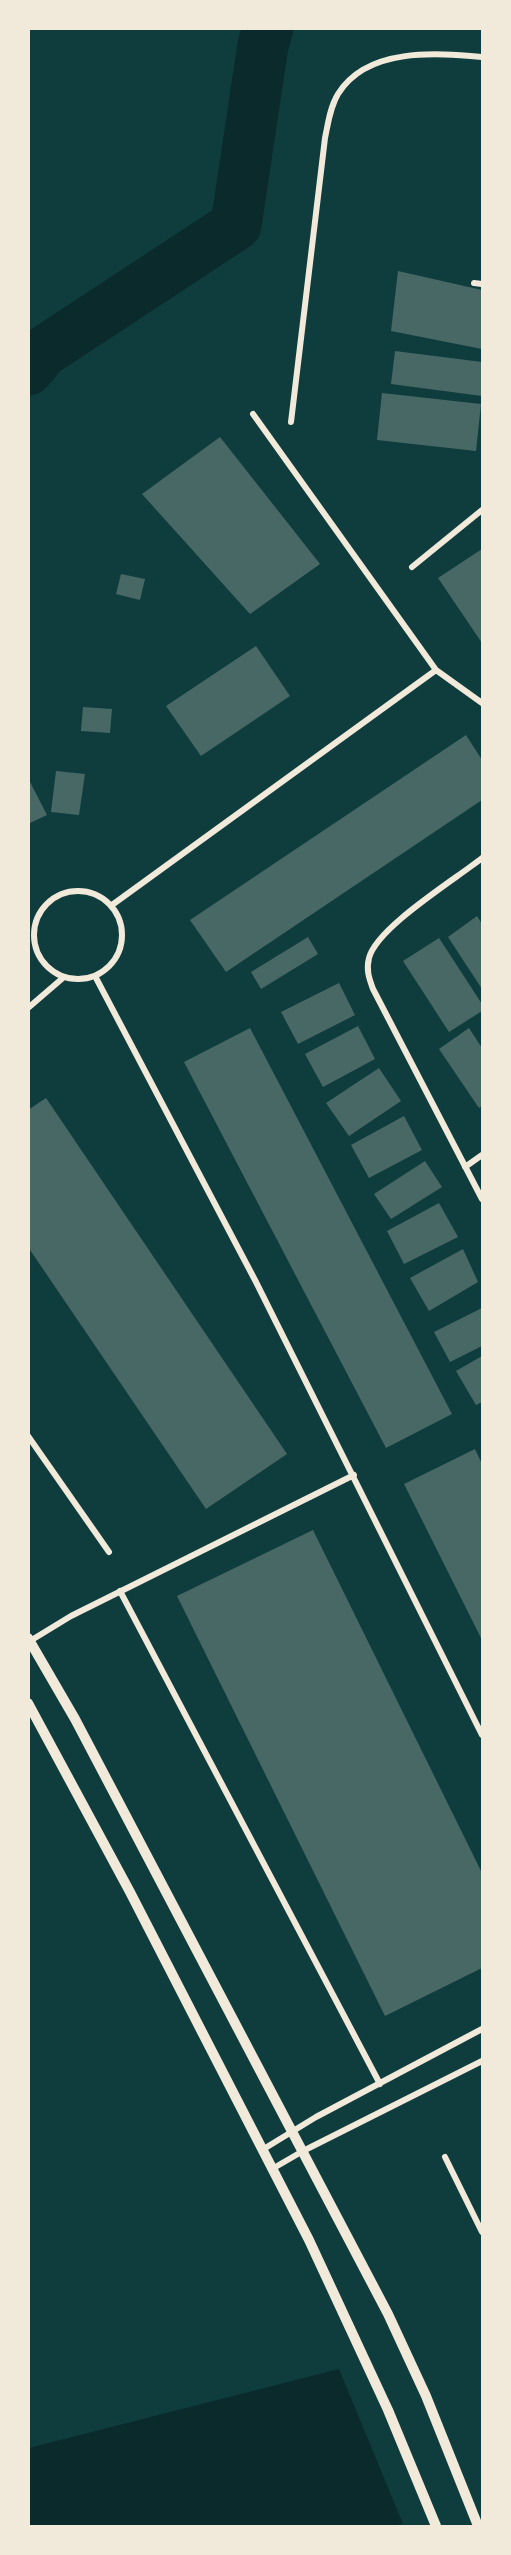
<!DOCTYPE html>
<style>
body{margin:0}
#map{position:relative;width:511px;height:2555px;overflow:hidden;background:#0f3d3e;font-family:Quicksand,sans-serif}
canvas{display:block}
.frame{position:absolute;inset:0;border:30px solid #f1e9da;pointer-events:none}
</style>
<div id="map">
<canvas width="511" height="2555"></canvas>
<div class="frame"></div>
</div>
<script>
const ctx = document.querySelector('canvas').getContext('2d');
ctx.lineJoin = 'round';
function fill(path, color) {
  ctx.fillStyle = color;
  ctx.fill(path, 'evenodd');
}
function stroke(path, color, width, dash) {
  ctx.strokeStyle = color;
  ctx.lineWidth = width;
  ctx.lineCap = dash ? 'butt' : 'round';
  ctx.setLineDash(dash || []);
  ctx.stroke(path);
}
const water = new Path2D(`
 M 339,2369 L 403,2524 L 391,2526 L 29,2526 L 29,2448 Z`);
const river = new Path2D(`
 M 28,370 L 43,352 L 236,225 L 263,45 L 268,28`);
const building = new Path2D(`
 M 398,271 L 482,290 L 482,349 L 391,331 Z
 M 395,351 L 482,362 L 482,396 L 391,384 Z
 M 382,393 L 481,404 L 476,451 L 377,440 Z
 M 220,437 L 320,564 L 250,614 L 142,494 Z
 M 482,549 L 482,643 L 438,578 Z
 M 121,574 L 145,579 L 140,600 L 116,594 Z
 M 256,646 L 290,696 L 201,756 L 166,706 Z
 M 83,707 L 112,709 L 110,733 L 81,731 Z
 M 466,735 L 482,760 L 482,800 L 226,972 L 190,920 Z
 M 56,771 L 85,774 L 79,815 L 51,812 Z
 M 28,778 L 47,815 L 28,824 Z
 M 477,916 L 482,924 L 482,989 L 448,937 Z
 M 308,937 L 318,954 L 261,989 L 251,972 Z
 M 439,938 L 482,1004 L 482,1011 L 449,1032 L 403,961 Z
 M 339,983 L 355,1015 L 298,1044 L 281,1012 Z
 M 358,1026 L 375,1059 L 323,1087 L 305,1054 Z
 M 250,1028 L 452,1414 L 386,1448 L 184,1062 Z
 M 469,1028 L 482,1048 L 482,1106 L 479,1108 L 439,1049 Z
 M 379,1068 L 401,1101 L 349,1136 L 326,1103 Z
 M 46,1098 L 287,1454 L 206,1509 L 28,1247 L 28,1110 Z
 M 404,1116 L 422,1150 L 369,1178 L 351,1145 Z
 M 425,1161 L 442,1187 L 391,1219 L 374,1194 Z
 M 439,1203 L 458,1237 L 404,1264 L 387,1231 Z
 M 463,1249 L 478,1282 L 429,1311 L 410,1278 Z
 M 482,1308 L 482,1346 L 450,1362 L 434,1332 Z
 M 482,1356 L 482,1402 L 476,1405 L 456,1371 Z
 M 475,1449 L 482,1464 L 482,1640 L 404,1484 Z
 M 313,1530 L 482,1873 L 482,1968 L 385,2016 L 177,1596 Z`);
const minor = new Path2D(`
 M 474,283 L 482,284
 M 253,414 L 436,670
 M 291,422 L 325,138 C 328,124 330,107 338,94 C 367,47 436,53 482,57
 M 412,567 L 482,510
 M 482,858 C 456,879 377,927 369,958 C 366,970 369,978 373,989 L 482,1199
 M34 935a44 44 0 1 1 88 0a44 44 0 1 1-88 0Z
 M 112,905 L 436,670 L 482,703
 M 95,976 L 256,1282 L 482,1735
 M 28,1008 L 64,977
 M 465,1167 L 482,1155
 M 28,1436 L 109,1552
 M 120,1591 L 380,2084
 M 30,1641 L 71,1616 L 354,1475
 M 262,2150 L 316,2117 L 482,2029
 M 445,2157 L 482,2232
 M 272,2169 L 303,2151 L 482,2061`);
const tertiary = new Path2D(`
 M 28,1638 L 75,1719 L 388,2314 L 426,2396 L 478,2526
 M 28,1703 L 130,1892 L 309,2240 L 388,2410 L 436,2526`);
fill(water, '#0a2a2b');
stroke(river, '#0a2a2b', 51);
fill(building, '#486865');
stroke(minor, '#f1e9da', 6);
stroke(tertiary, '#f1e9da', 10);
</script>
